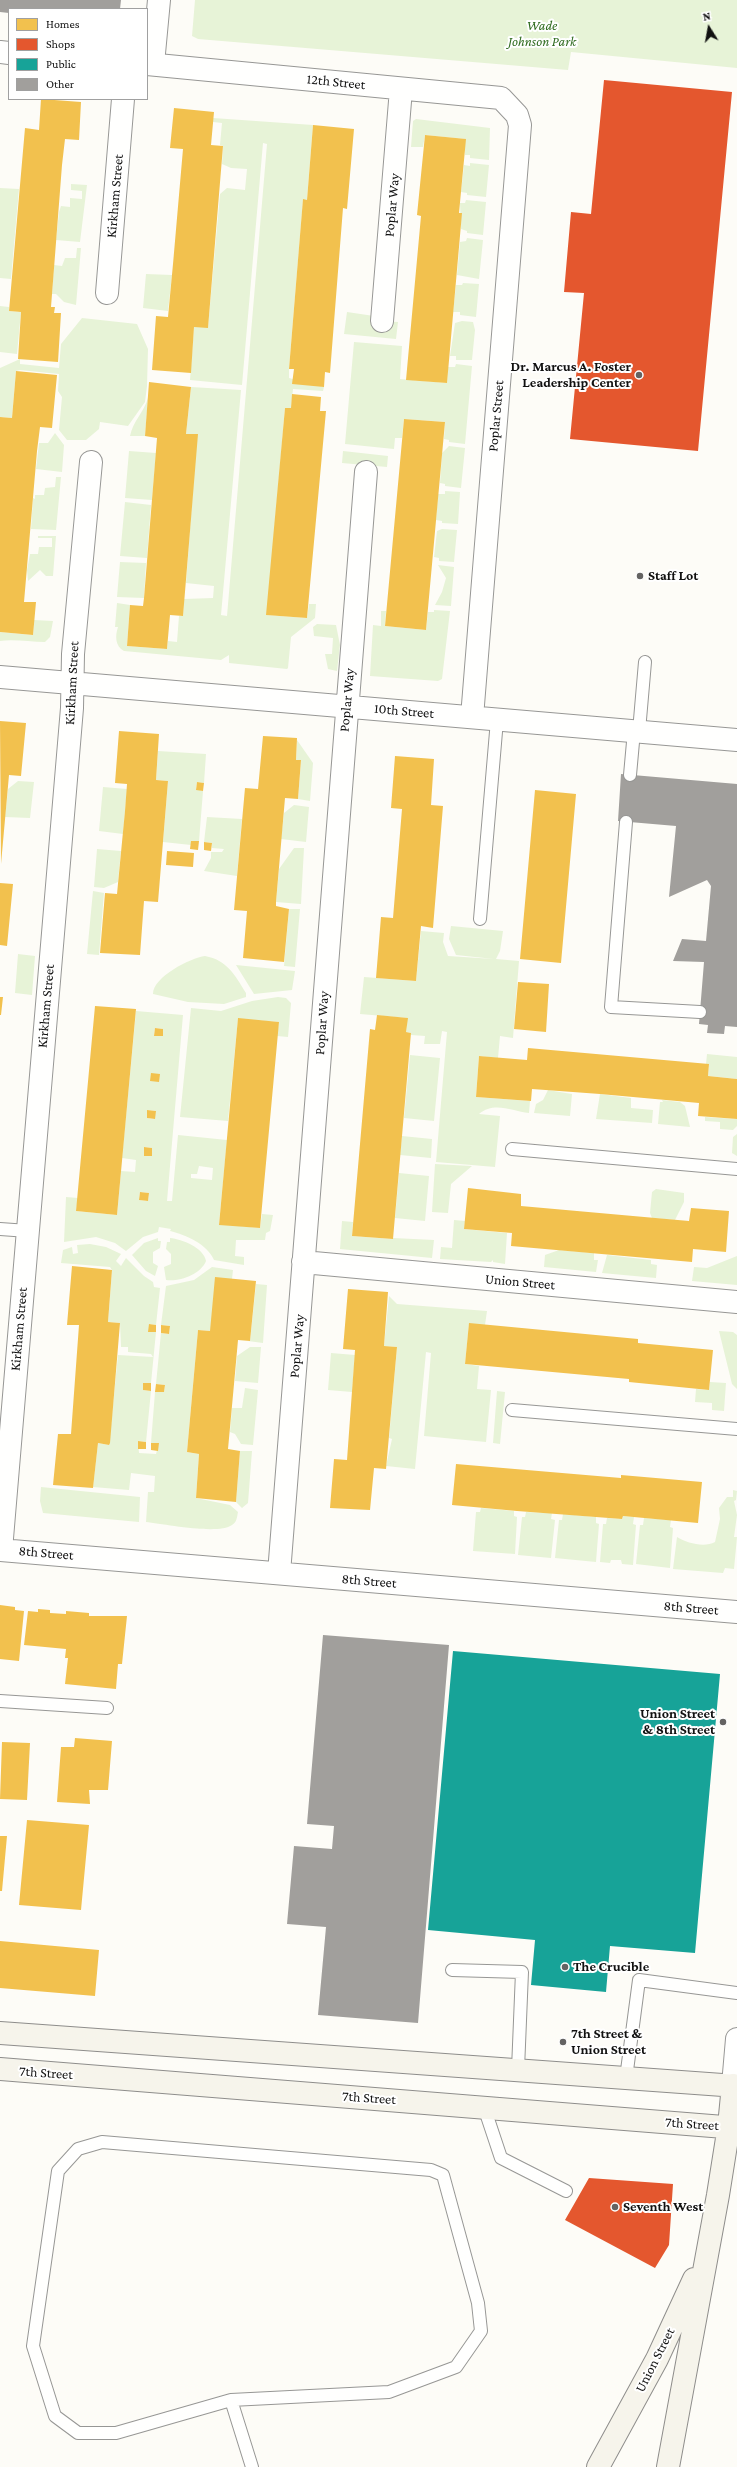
<!DOCTYPE html>
<style>
body{margin:0}
#map{position:relative;width:737px;height:2467px;overflow:hidden;background:#fdfcf7;font-family:"Crimson Pro",serif}
canvas{display:block}
.legend{position:absolute;left:8px;top:8px;width:140px;height:92px;box-sizing:border-box;background:#fff;border:1px solid #a0a0a0;margin:0;padding:5px 7px;list-style:none;font-size:12px;color:#111}
.legend li{display:flex;align-items:center;gap:8px;height:20px}
.legend b{width:20px;border:1px solid #a0a0a0}
.north{position:absolute;left:689px;top:8px;width:40px;height:40px;-webkit-text-stroke:3px #fff;paint-order:stroke;rotate:349deg;font-size:11px;font-weight:700;line-height:16px;text-align:center;color:#111}
.north::after{content:'';display:block;margin:auto;width:14px;height:18px;background:#111;clip-path:polygon(50% 0,100% 100%,50% 72%,0 100%)}
</style>
<div id="map">
<canvas width="737" height="2467"></canvas>
<ul class="legend">
<li><b style="height:11px;background:#f2c14e"></b>Homes</li>
<li><b style="height:11px;background:#e4572e"></b>Shops</li>
<li><b style="height:11px;background:#17a398"></b>Public</li>
<li><b style="height:11px;background:#a19f9c"></b>Other</li>
</ul>
<div class="north">N</div>
</div>
<script>
const ctx = document.querySelector('canvas').getContext('2d');
ctx.lineJoin = 'round';
function fill(path, color) {
  ctx.fillStyle = color;
  ctx.fill(path, 'evenodd');
}
function stroke(path, color, width, dash) {
  ctx.strokeStyle = color;
  ctx.lineWidth = width;
  ctx.lineCap = dash ? 'butt' : 'round';
  ctx.setLineDash(dash || []);
  ctx.stroke(path);
}
function write(font, color, halo, rows, align = 'center') {
  ctx.font = font + ' "Crimson Pro",serif';
  ctx.lineWidth = 4;
  ctx.setLineDash([]);
  ctx.textBaseline = 'middle';
  ctx.strokeStyle = halo;
  ctx.fillStyle = color;
  for (const [text, x, y, turn = 0] of rows) {
    ctx.save();
    ctx.translate(x, y);
    ctx.rotate((+turn || 0) * Math.PI / 180);
    ctx.textAlign = isNaN(turn) ? turn : align;
    if (halo) ctx.strokeText(text, 0, 0);
    ctx.fillText(text, 0, 0);
    ctx.restore();
  }
}
const green = new Path2D(`
 M 195,0 L 737,0 L 737,68 L 571,52 L 568,70 L 198,39 L 192,36 Z
 M 213,118 L 313,125 L 307,200 L 303,200 L 289,369 L 289,378 L 324,387 L 323,391 L 293,389 L 291,408 L 285,408 L 267,615 L 307,618 L 309,604 L 316,604 L 315,618 L 291,637 L 288,668 L 287,669 L 229,663 L 229,655 L 221,660 L 124,651 C 115,646 115,636 118,627 L 115,627 L 117,603 L 130,605 L 127,646 L 167,649 L 168,641 L 177,642 L 179,616 L 183,616 L 184,599 L 213,598 L 214,586 L 186,583 L 197,434 L 186,434 L 191,387 L 241,390 L 221,615 L 227,616 L 267,144 L 263,143 L 242,385 L 190,380 L 194,327 L 208,327 L 220,194 L 227,188 L 245,190 L 247,169 L 231,168 L 222,164 L 223,146 L 220,145 L 222,123 L 213,122 Z
 M 416,119 L 490,128 L 489,160 L 470,158 L 470,155 L 465,155 L 465,139 L 425,135 L 423,147 L 411,147 L 413,121 Z
 M 470,163 L 489,165 L 486,197 L 467,195 L 467,193 L 461,192 L 464,165 L 470,166 Z
 M 71,184 L 87,185 L 80,242 L 56,240 L 59,212 L 61,206 L 70,207 L 70,198 L 82,199 L 82,191 L 71,190 Z
 M 0,188 L 19,189 L 11,279 L 0,278 Z
 M 466,200 L 486,202 L 483,235 L 467,233 L 467,231 L 461,229 L 460,203 L 465,203 Z
 M 467,238 L 483,240 L 479,279 L 457,275 L 460,242 L 466,241 Z
 M 77,248 L 81,248 L 76,305 L 64,302 L 56,294 L 52,294 L 54,265 L 62,266 L 65,258 L 76,258 Z
 M 146,274 L 172,275 L 168,311 L 143,308 Z
 M 463,283 L 479,284 L 476,317 L 460,315 L 460,312 L 453,312 L 456,285 L 462,285 Z
 M 0,306 L 9,307 L 9,311 L 21,312 L 17,354 L 0,352 Z
 M 347,312 L 374,316 L 382,321 L 398,322 L 396,339 L 344,334 Z
 M 82,318 L 137,324 L 148,349 L 147,386 L 145,402 L 128,426 L 100,422 L 99,429 L 86,440 L 67,440 L 59,430 L 62,397 L 58,391 L 59,374 L 20,370 L 16,371 L 12,418 L 0,417 L 0,368 L 20,359 L 20,364 L 59,368 L 61,344 Z
 M 462,321 L 473,322 L 475,330 L 472,360 L 456,360 L 456,356 L 450,356 L 455,323 Z
 M 354,342 L 402,346 L 400,379 L 447,383 L 448,367 L 455,367 L 456,364 L 472,366 L 465,444 L 449,442 L 449,440 L 444,439 L 445,422 L 404,419 L 402,438 L 395,438 L 394,449 L 345,444 Z
 M 148,398 L 145,436 L 130,436 C 133,421 144,412 148,398 Z
 M 55,433 L 64,445 L 62,472 L 36,469 L 39,443 L 48,443 Z
 M 449,446 L 465,448 L 461,488 L 445,486 L 445,484 L 440,483 L 442,453 Z
 M 129,451 L 156,453 L 152,500 L 125,498 Z
 M 343,451 L 388,456 L 387,467 L 342,463 Z
 M 56,477 L 61,477 L 56,530 L 31,529 L 33,498 L 35,499 L 35,495 L 44,495 L 45,488 L 55,487 Z
 M 445,491 L 460,492 L 458,524 L 442,523 L 442,521 L 436,520 L 438,494 L 445,494 Z
 M 125,502 L 151,505 L 147,558 L 120,556 Z
 M 442,529 L 457,530 L 454,562 L 439,561 L 439,558 L 434,557 L 437,531 Z
 M 38,536 L 56,536 L 53,576 L 46,576 L 40,570 L 28,581 L 27,570 L 30,554 L 38,554 L 39,547 L 52,547 L 52,538 L 38,538 Z
 M 120,562 L 146,563 L 144,598 L 117,597 Z
 M 438,565 L 454,567 L 451,606 L 435,605 L 442,592 L 446,578 Z
 M 434,610 L 450,611 L 442,679 L 438,681 L 370,676 L 373,625 L 381,626 L 381,611 L 386,611 L 385,626 L 426,630 L 428,612 L 434,612 Z
 M 34,620 L 53,621 L 50,637 L 45,642 C 30,642 14,639 0,641 L 0,632 L 33,635 Z
 M 317,624 L 336,625 L 340,645 L 337,671 L 328,669 L 325,654 L 332,654 L 333,638 L 314,636 L 313,627 Z
 M 297,740 L 313,763 L 310,801 L 298,799 L 301,760 L 296,760 Z
 M 158,751 L 206,754 L 204,783 L 197,782 L 196,789 L 203,791 L 199,841 L 191,841 L 191,845 L 163,842 L 168,781 L 156,780 Z
 M 18,781 L 34,782 L 30,818 L 5,817 L 8,789 Z
 M 103,787 L 127,789 L 123,834 L 99,831 Z
 M 294,805 L 309,807 L 306,842 L 281,839 L 284,813 Z
 M 207,817 L 242,819 L 237,876 L 204,871 L 211,858 L 211,852 L 222,852 L 224,849 L 212,848 L 212,843 L 204,842 Z
 M 294,848 L 304,848 L 301,904 L 276,902 L 279,869 Z
 M 97,849 L 121,851 L 118,882 L 104,888 L 94,887 Z
 M 93,891 L 104,893 L 99,955 L 87,954 Z
 M 289,909 L 300,909 L 295,967 L 284,966 Z
 M 451,926 L 503,931 L 500,951 L 496,959 L 519,961 L 513,1038 L 500,1036 L 498,1058 L 479,1056 L 476,1097 L 530,1101 L 529,1113 C 512,1111 494,1101 479,1114 L 500,1116 L 495,1167 L 436,1162 L 447,1032 L 442,1031 L 440,1044 L 424,1044 L 425,1036 L 411,1035 L 411,1033 L 406,1032 L 407,1018 L 360,1014 L 364,977 L 416,981 L 421,931 L 444,933 L 443,942 L 448,956 L 494,959 L 456,955 L 449,939 Z
 M 18,954 L 35,956 L 32,995 L 15,993 Z
 M 205,956 C 227,960 235,975 246,993 L 246,997 L 224,1004 L 188,1002 L 153,994 C 153,977 190,958 205,956 Z
 M 236,965 L 295,971 L 292,990 L 254,994 Z
 M 278,997 L 286,998 L 291,1003 L 288,1037 L 277,1036 L 279,1022 L 238,1019 L 228,1121 L 180,1117 L 191,1008 L 221,1011 L 252,1001 Z
 M 136,1011 L 183,1015 L 167,1201 L 172,1201 L 178,1135 L 227,1140 L 219,1224 L 260,1228 L 262,1214 L 273,1215 L 270,1231 L 266,1233 L 265,1240 L 236,1240 L 235,1256 L 244,1257 L 244,1265 L 214,1260 C 207,1244 186,1235 170,1231 L 171,1229 L 159,1227 L 158,1232 L 143,1237 L 126,1251 L 115,1243 L 96,1237 L 64,1242 L 66,1197 L 78,1198 L 76,1211 L 117,1215 L 121,1171 L 135,1172 L 136,1160 L 122,1158 ZM 155,1028 L 163,1029 L 163,1036 L 154,1036 ZM 147,1110 L 156,1111 L 154,1119 L 147,1118 ZM 144,1147 L 152,1148 L 152,1156 L 144,1156 ZM 199,1166 L 213,1168 L 212,1180 L 191,1178 L 191,1174 L 197,1174 ZM 140,1192 L 149,1193 L 148,1201 L 139,1200 Z
 M 707,1054 L 737,1057 L 737,1079 L 708,1076 L 709,1064 L 706,1064 Z
 M 410,1055 L 440,1058 L 434,1121 L 404,1118 Z
 M 548,1090 L 572,1094 L 570,1116 L 534,1113 L 536,1104 L 543,1100 Z
 M 600,1094 L 631,1098 L 631,1108 L 653,1110 L 652,1123 L 596,1119 Z
 M 662,1100 L 680,1102 L 685,1106 L 690,1127 L 658,1124 L 660,1102 L 663,1102 Z
 M 705,1117 L 737,1119 L 737,1126 L 733,1130 L 720,1129 L 720,1122 L 705,1121 Z
 M 737,1134 L 737,1156 L 732,1153 L 733,1137 Z
 M 402,1136 L 432,1139 L 431,1158 L 400,1155 Z
 M 435,1164 L 472,1166 L 451,1184 L 448,1213 L 432,1212 Z
 M 399,1173 L 429,1176 L 425,1221 L 395,1218 Z
 M 656,1189 L 684,1193 L 684,1202 L 675,1220 L 652,1218 L 650,1213 L 652,1192 Z
 M 454,1220 L 465,1221 L 464,1229 L 507,1233 L 505,1264 L 493,1262 L 493,1260 L 491,1262 L 440,1259 L 441,1247 L 452,1248 Z
 M 342,1221 L 353,1222 L 352,1236 L 393,1239 L 393,1238 L 434,1240 L 432,1258 L 340,1249 Z
 M 158,1238 L 158,1241 L 161,1241 L 160,1248 L 153,1252 L 153,1263 L 158,1266 L 155,1276 L 146,1271 L 132,1255 L 144,1243 Z
 M 170,1238 C 182,1239 204,1248 206,1261 C 201,1274 180,1282 166,1280 L 164,1267 L 171,1264 L 171,1254 L 166,1249 L 167,1242 L 170,1242 Z
 M 90,1244 L 106,1247 L 121,1254 L 116,1261 L 121,1266 L 126,1258 L 144,1276 L 153,1282 L 154,1287 L 160,1288 L 156,1325 L 149,1324 L 149,1332 L 156,1332 L 151,1383 L 143,1383 L 143,1390 L 151,1391 L 146,1442 L 138,1441 L 139,1453 L 156,1454 L 159,1443 L 151,1443 L 155,1392 L 164,1392 L 165,1385 L 156,1384 L 161,1333 L 169,1334 L 170,1326 L 161,1325 L 166,1286 L 194,1280 L 212,1267 L 233,1270 L 232,1279 L 210,1331 L 198,1330 L 187,1452 L 199,1454 L 196,1498 L 230,1505 L 238,1512 C 237,1517 237,1522 232,1525 C 218,1535 164,1524 146,1522 L 148,1492 L 154,1492 L 155,1476 L 131,1473 L 129,1490 L 93,1487 L 98,1443 L 109,1445 L 118,1355 L 153,1357 L 151,1354 L 128,1352 L 128,1347 L 121,1347 L 120,1323 L 108,1322 L 112,1270 L 110,1267 L 61,1263 L 63,1250 L 72,1247 L 73,1254 L 78,1253 L 77,1245 Z
 M 559,1250 L 594,1253 L 594,1260 L 598,1260 L 596,1272 L 544,1267 L 545,1255 Z
 M 607,1255 L 651,1260 L 651,1264 L 657,1265 L 656,1278 L 602,1273 Z
 M 737,1256 L 737,1285 L 692,1281 L 694,1267 L 707,1268 Z
 M 256,1284 L 267,1285 L 263,1343 L 248,1341 L 250,1341 Z
 M 389,1296 L 397,1304 L 487,1311 L 485,1325 L 469,1324 L 465,1364 L 479,1366 L 477,1389 L 491,1390 L 486,1442 L 424,1436 L 431,1353 L 426,1352 L 415,1469 L 386,1466 L 392,1439 L 389,1438 L 397,1347 L 384,1346 Z
 M 719,1331 L 733,1332 L 737,1335 L 737,1389 L 732,1384 Z
 M 250,1347 L 261,1347 L 258,1383 L 235,1381 L 237,1356 Z
 M 331,1353 L 355,1355 L 352,1392 L 328,1390 Z
 M 710,1382 L 726,1383 L 724,1411 L 712,1410 L 712,1403 L 695,1402 L 696,1389 L 709,1390 Z
 M 245,1388 L 258,1390 L 253,1445 L 241,1444 L 235,1434 L 230,1432 L 232,1408 L 242,1408 Z
 M 497,1391 L 505,1392 L 500,1444 L 493,1443 Z
 M 240,1451 L 252,1451 L 248,1503 L 242,1508 L 236,1502 Z
 M 41,1487 L 140,1497 L 139,1522 L 43,1513 L 40,1501 Z
 M 733,1490 L 737,1491 L 736,1500 L 734,1501 L 737,1515 L 734,1537 L 737,1537 L 734,1569 L 725,1568 L 723,1573 L 673,1569 L 677,1537 C 687,1543 704,1548 715,1542 L 720,1519 L 719,1508 L 727,1497 L 733,1497 Z
 M 481,1508 L 514,1511 L 514,1516 L 517,1517 L 515,1554 L 473,1551 L 476,1512 L 480,1512 Z
 M 526,1512 L 552,1513 L 551,1519 L 555,1520 L 551,1558 L 518,1555 L 522,1517 L 525,1517 Z
 M 563,1514 L 596,1517 L 596,1523 L 599,1524 L 596,1562 L 555,1558 L 559,1520 L 562,1520 Z
 M 623,1516 L 634,1517 L 633,1524 L 636,1525 L 633,1565 L 622,1564 L 621,1560 L 611,1560 L 610,1563 L 600,1562 L 603,1524 L 606,1524 L 607,1518 L 622,1519 Z
 M 644,1518 L 671,1520 L 670,1527 L 673,1528 L 670,1568 L 636,1564 L 640,1525 L 643,1525 Z`);
const homes = new Path2D(`
 M 41,99 L 81,102 L 79,140 L 65,139 L 62,165 L 51,307 L 55,307 L 54,313 L 61,313 L 58,362 L 18,359 L 21,312 L 9,311 L 25,128 L 39,130 Z
 M 174,108 L 214,112 L 211,145 L 223,146 L 208,328 L 194,327 L 191,373 L 152,370 L 156,316 L 168,317 L 173,264 L 183,149 L 170,148 Z
 M 313,125 L 354,129 L 347,209 L 343,208 L 330,373 L 325,372 L 324,387 L 292,384 L 294,369 L 289,369 L 303,199 L 307,200 Z
 M 425,135 L 466,139 L 459,213 L 462,213 L 447,383 L 406,380 L 421,216 L 417,215 Z
 M 16,371 L 57,375 L 52,428 L 40,427 L 37,451 L 24,602 L 36,602 L 33,635 L 0,632 L 0,417 L 12,418 Z
 M 149,382 L 191,387 L 186,434 L 198,434 L 183,616 L 170,615 L 167,649 L 127,646 L 130,605 L 143,606 L 144,598 L 157,438 L 145,436 Z
 M 292,394 L 321,397 L 320,411 L 326,411 L 307,618 L 266,615 L 285,408 L 291,408 Z
 M 404,419 L 445,422 L 426,630 L 385,626 Z
 M 0,721 L 26,723 L 21,776 L 9,775 L 1,864 Z
 M 119,731 L 159,734 L 156,780 L 168,781 L 158,902 L 144,901 L 140,955 L 100,953 L 105,893 L 117,894 L 125,811 L 127,784 L 115,783 Z
 M 263,736 L 297,738 L 296,760 L 301,760 L 298,799 L 285,798 L 276,902 L 276,906 L 289,909 L 284,962 L 243,958 L 247,911 L 234,910 L 245,788 L 258,789 Z
 M 395,756 L 434,759 L 431,805 L 443,806 L 433,928 L 421,926 L 416,981 L 376,978 L 381,917 L 393,918 L 402,809 L 391,808 Z
 M 197,782 L 204,783 L 203,791 L 196,790 Z
 M 535,790 L 576,794 L 561,963 L 520,959 Z
 M 191,841 L 199,841 L 198,850 L 190,849 Z
 M 204,842 L 212,843 L 211,851 L 204,850 Z
 M 167,851 L 194,853 L 193,867 L 166,865 Z
 M 0,883 L 13,884 L 7,946 L 0,945 Z
 M 518,982 L 549,984 L 546,1032 L 514,1029 Z
 M 0,997 L 3,997 L 1,1015 L 0,1015 Z
 M 95,1006 L 136,1009 L 117,1215 L 76,1211 Z
 M 377,1015 L 408,1018 L 406,1032 L 411,1033 L 393,1239 L 352,1236 L 370,1029 L 375,1030 Z
 M 238,1018 L 279,1022 L 260,1228 L 219,1225 Z
 M 155,1028 L 163,1029 L 163,1036 L 154,1036 Z
 M 528,1048 L 709,1064 L 708,1076 L 737,1079 L 737,1119 L 698,1116 L 699,1103 L 600,1094 L 532,1089 L 531,1101 L 476,1097 L 479,1056 L 527,1060 Z
 M 151,1073 L 160,1074 L 159,1082 L 150,1081 Z
 M 147,1110 L 156,1111 L 155,1119 L 147,1118 Z
 M 144,1147 L 152,1148 L 152,1156 L 144,1156 Z
 M 468,1188 L 521,1194 L 521,1206 L 689,1221 L 691,1208 L 729,1211 L 726,1252 L 693,1249 L 692,1262 L 511,1246 L 512,1233 L 464,1229 Z
 M 140,1192 L 149,1193 L 148,1201 L 139,1200 Z
 M 72,1266 L 112,1270 L 108,1322 L 120,1323 L 110,1443 L 109,1445 L 98,1443 L 93,1488 L 53,1485 L 58,1434 L 71,1434 L 79,1325 L 67,1325 Z
 M 215,1277 L 256,1281 L 250,1341 L 238,1340 L 233,1395 L 228,1449 L 240,1451 L 236,1502 L 196,1498 L 199,1454 L 187,1452 L 198,1330 L 210,1331 Z
 M 348,1289 L 388,1292 L 384,1346 L 397,1347 L 386,1469 L 374,1468 L 370,1510 L 330,1508 L 334,1459 L 347,1460 L 355,1350 L 343,1349 Z
 M 469,1323 L 638,1339 L 638,1343 L 713,1350 L 709,1390 L 629,1382 L 629,1379 L 465,1364 Z
 M 149,1324 L 156,1325 L 156,1332 L 148,1332 Z
 M 161,1325 L 170,1326 L 169,1334 L 161,1333 Z
 M 143,1383 L 151,1383 L 151,1391 L 143,1390 Z
 M 156,1384 L 165,1385 L 164,1392 L 155,1392 Z
 M 138,1441 L 146,1442 L 146,1449 L 138,1449 Z
 M 151,1443 L 159,1443 L 158,1451 L 151,1450 Z
 M 456,1464 L 621,1478 L 621,1475 L 702,1482 L 698,1523 L 623,1516 L 622,1519 L 517,1511 L 452,1505 Z
 M 0,1605 L 15,1607 L 15,1610 L 24,1611 L 19,1661 L 0,1659 Z
 M 38,1609 L 50,1610 L 50,1613 L 66,1614 L 66,1611 L 89,1613 L 89,1616 L 127,1616 L 122,1664 L 118,1664 L 116,1689 L 65,1684 L 68,1658 L 65,1658 L 66,1649 L 24,1645 L 28,1611 L 38,1612 Z
 M 75,1738 L 112,1741 L 108,1790 L 89,1790 L 90,1804 L 57,1802 L 61,1747 L 74,1747 Z
 M 2,1742 L 30,1743 L 27,1800 L 0,1799 Z
 M 27,1820 L 89,1825 L 81,1910 L 19,1905 Z
 M 0,1836 L 7,1836 L 2,1891 L 0,1891 Z
 M 0,1941 L 99,1950 L 95,1996 L 0,1988 Z`);
const shops = new Path2D(`
 M 604,80 L 732,92 L 698,451 L 570,439 L 584,293 L 564,292 L 571,212 L 591,214 Z
 M 589,2178 L 673,2184 L 669,2245 L 655,2268 L 565,2220 Z`);
const public = new Path2D(`
 M 453,1651 L 720,1674 L 695,1953 L 610,1946 L 606,1992 L 531,1985 L 535,1940 L 428,1930 Z`);
const building = new Path2D(`
 M 0,0 L 121,0 L 120,9 L 9,9 L 9,13 L 0,12 Z
 M 621,774 L 737,784 L 737,1027 L 725,1026 L 724,1034 L 707,1033 L 708,1025 L 699,1024 L 704,962 L 673,961 L 682,939 L 706,941 L 711,886 L 707,880 L 669,897 L 676,826 L 618,821 Z
 M 323,1635 L 449,1645 L 418,2023 L 318,2015 L 326,1927 L 287,1924 L 294,1846 L 332,1849 L 334,1826 L 307,1824 Z`);
const service = new Path2D(`
 M 639,731 L 645,662
 M 630,775 L 634,731
 M 626,822 L 611,1007 L 700,1012
 M 480,919 L 497,720
 M 512,1149 L 737,1169
 M 0,1229 L 28,1231
 M 512,1410 L 737,1429
 M 0,1701 L 107,1708
 M 452,1970 L 522,1972 L 518,2069
 M 626,2078 L 639,1980 L 737,1993
 M 484,2107 L 501,2158 L 566,2191
 M 102,2142 L 431,2170 L 443,2175 L 478,2303 L 481,2331 L 456,2367 L 389,2392 L 231,2400 L 116,2433 L 78,2433 L 55,2416 L 33,2346 L 58,2171 L 78,2149 Z
 M 231,2400 L 252,2467`);
const minor = new Path2D(`
 M 0,52 L 9,53
 M 147,64 L 501,98 L 517,115 L 520,125 L 472,717
 M 153,64 L 159,0
 M 107,293 L 123,99
 M 382,321 L 401,89
 M 0,677 L 737,740
 M 303,1262 L 737,1302
 M 0,1550 L 737,1612
 M 1,1550 L 72,708 L 73,654 L 91,462
 M 279,1573 L 366,472
 M 733,2085 L 737,2039`);
const secondary = new Path2D(`
 M 0,2033 L 737,2086
 M 0,2069 L 737,2128
 M 598,2467 L 657,2359 L 694,2279
 M 668,2467 L 718,2195 L 729,2126 L 733,2085`);
const markers = [
 [639,375,4,"#646362"],
 [640,576,4,"#646362"],
 [723,1722,4,"#646362"],
 [565,1967,4,"#646362"],
 [563,2042,4,"#646362"],
 [615,2207,4,"#646362"]
];
const parkNames = [
 ["Wade",542,26],
 ["Johnson Park",542,42]
];
const streetNames = [
 ["12th Street",336,82,6],
 ["Kirkham Street",115,196,-85],
 ["Poplar Way",392,205,-85],
 ["Poplar Street",496,416,-85],
 ["Kirkham Street",72,683,-87],
 ["Poplar Way",347,700,-85],
 ["10th Street",404,711,5],
 ["Kirkham Street",46,1006,-85],
 ["Poplar Way",322,1023,-86],
 ["Union Street",520,1282,5],
 ["Kirkham Street",19,1329,-85],
 ["Poplar Way",297,1346,-85],
 ["8th Street",46,1553,5],
 ["8th Street",369,1581,5],
 ["8th Street",691,1608,5],
 ["7th Street",46,2073,4],
 ["7th Street",369,2098,4],
 ["7th Street",692,2124,4],
 ["Union Street",655,2360,-63]
];
const poiNames = [
 ["Dr. Marcus A. Foster",631,367,"right"],
 ["Leadership Center",631,383,"right"],
 ["Staff Lot",648,576],
 ["Union Street",715,1714,"right"],
 ["& 8th Street",715,1730,"right"],
 ["The Crucible",573,1967],
 ["7th Street &",571,2034],
 ["Union Street",571,2050],
 ["Seventh West",623,2207]
];
fill(green, '#e7f3d7');
fill(homes, '#f2c14e');
fill(shops, '#e4572e');
fill(public, '#17a398');
fill(building, '#a19f9c');
stroke(service, '#979795', 14);
stroke(minor, '#979795', 24);
stroke(secondary, '#8e8d8b', 24);
stroke(service, '#fffffe', 12);
stroke(minor, '#fffffe', 22);
stroke(secondary, '#f6f4eb', 22);
for (const [x, y, r, color] of markers) {
  const dot = new Path2D();
  dot.arc(x, y, r, 0, 2 * Math.PI);
  ctx.fillStyle = color;
  ctx.fill(dot);
  stroke(dot, '#fff', 1.5);
}
write('italic 14px', '#2f6b1f', '#fff', parkNames);
write('14px', '#111', '#fff', streetNames);
write('bold 14px', '#111', '#fff', poiNames, 'left');
</script>
